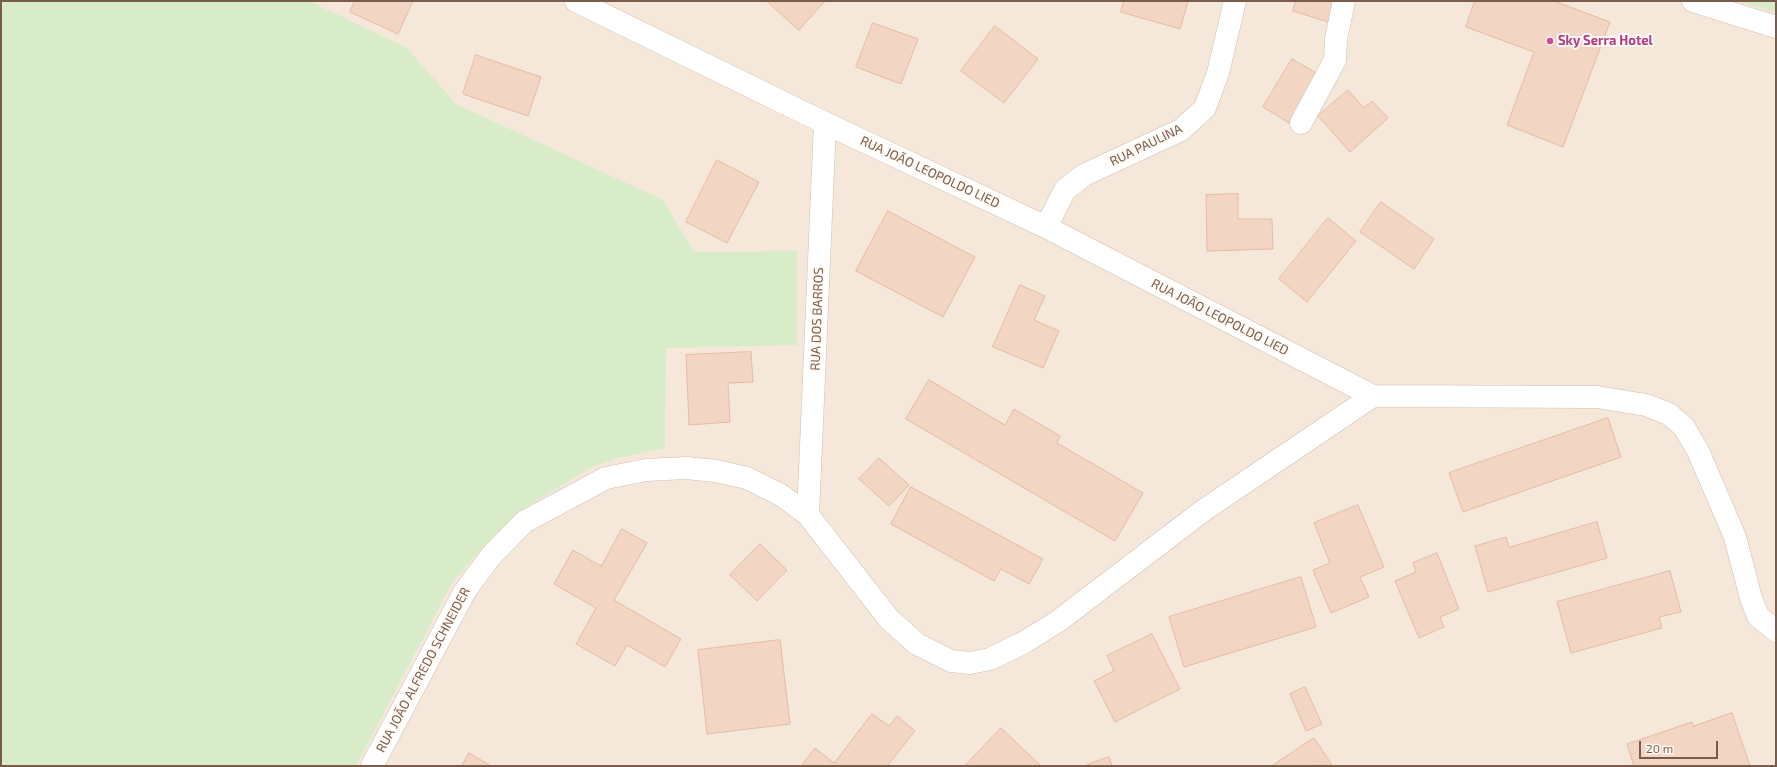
<!DOCTYPE html>
<meta charset="utf-8">
<style>
body{margin:0}
#map{position:relative;width:1777px;height:767px;overflow:hidden;background:#fdf6ec;font-family:"Exo 2",sans-serif}
canvas{display:block}
.frame{position:absolute;inset:0;border:2px solid #7a5c4d;pointer-events:none}
.scale{position:absolute;left:1639px;top:741px;width:79px;height:18px;box-sizing:border-box;border:2px solid #7a5c4d;border-top:0;padding-left:5px;font-size:12px;line-height:14px;white-space:nowrap;color:#7a5c4d;-webkit-text-stroke:3px #fffaf3;paint-order:stroke}
</style>
<div id="map">
<canvas width="1777" height="767"></canvas>
<div class="frame"></div>
<div class="scale">20 m</div>
</div>
<script>
const ctx = document.querySelector('canvas').getContext('2d');
ctx.lineJoin = 'round';
function fill(path, color) {
  ctx.fillStyle = color;
  ctx.fill(path, 'evenodd');
}
function stroke(path, color, width, dash) {
  ctx.strokeStyle = color;
  ctx.lineWidth = width;
  ctx.lineCap = dash ? 'butt' : 'round';
  ctx.setLineDash(dash || []);
  ctx.stroke(path);
}
function write(font, color, halo, rows, align = 'center') {
  ctx.font = font + ' "Exo 2",sans-serif';
  ctx.lineWidth = 4;
  ctx.setLineDash([]);
  ctx.textBaseline = 'middle';
  ctx.strokeStyle = halo;
  ctx.fillStyle = color;
  for (const [text, x, y, turn = 0] of rows) {
    ctx.save();
    ctx.translate(x, y);
    ctx.rotate((+turn || 0) * Math.PI / 180);
    ctx.textAlign = isNaN(turn) ? turn : align;
    if (halo) ctx.strokeText(text, 0, 0);
    ctx.fillText(text, 0, 0);
    ctx.restore();
  }
}
const residential = new Path2D(`
 M 1,1 L 1776,1 L 1776,766 L 1,766 Z`);
const green = new Path2D(`
 M 1,1 L 309,1 L 407,48 L 456,104 L 663,200 L 694,252 L 797,251 L 797,345 L 666,348 L 665,448 L 619,458 L 592,467 L 529,505 L 491,538 L 452,583 L 356,766 L 1,766 Z
 M 1738,1 L 1776,1 L 1776,12 Z`);
const building = new Path2D(`
 M 355,1 L 413,1 L 398,34 L 350,12 Z
 M 767,1 L 825,1 L 799,30 Z
 M 1124,1 L 1188,1 L 1180,29 L 1121,12 Z
 M 1296,1 L 1335,1 L 1328,22 L 1293,11 Z
 M 1475,1 L 1554,1 L 1610,22 L 1563,147 L 1507,125 L 1534,52 L 1466,27 Z
 M 873,23 L 918,39 L 901,84 L 856,67 Z
 M 995,26 L 1038,59 L 1004,103 L 961,71 Z
 M 476,55 L 541,77 L 528,116 L 463,94 Z
 M 1292,59 L 1318,74 L 1289,123 L 1263,107 Z
 M 1348,90 L 1364,108 L 1372,101 L 1388,118 L 1350,152 L 1318,116 Z
 M 717,160 L 759,182 L 727,243 L 686,222 Z
 M 1238,194 L 1238,219 L 1272,219 L 1273,249 L 1207,251 L 1206,195 Z
 M 1381,202 L 1434,239 L 1414,269 L 1360,232 Z
 M 888,211 L 975,257 L 943,317 L 856,271 Z
 M 1328,218 L 1356,241 L 1307,302 L 1279,279 Z
 M 1020,285 L 1045,296 L 1034,320 L 1059,331 L 1043,368 L 993,347 Z
 M 751,352 L 753,382 L 728,383 L 730,422 L 689,425 L 686,355 Z
 M 929,380 L 1005,425 L 1014,409 L 1060,436 L 1057,443 L 1143,493 L 1115,541 L 906,419 Z
 M 1608,418 L 1621,457 L 1463,512 L 1449,473 Z
 M 879,458 L 909,485 L 889,506 L 859,479 Z
 M 911,487 L 1043,559 L 1029,584 L 1001,569 L 994,581 L 891,524 Z
 M 1358,505 L 1384,567 L 1360,577 L 1369,597 L 1331,613 L 1313,570 L 1330,563 L 1314,523 Z
 M 1597,522 L 1607,558 L 1488,592 L 1475,546 L 1506,537 L 1509,547 Z
 M 622,529 L 647,543 L 614,600 L 681,639 L 665,667 L 627,645 L 615,666 L 576,644 L 596,608 L 554,584 L 573,550 L 601,566 Z
 M 760,544 L 787,570 L 757,601 L 730,575 Z
 M 1437,553 L 1459,609 L 1440,617 L 1444,627 L 1419,638 L 1395,581 L 1416,572 L 1413,563 Z
 M 1670,571 L 1681,612 L 1659,617 L 1662,628 L 1571,653 L 1557,602 Z
 M 1301,577 L 1316,627 L 1184,667 L 1169,617 Z
 M 1152,634 L 1180,689 L 1115,722 L 1094,681 L 1114,671 L 1107,656 Z
 M 780,640 L 790,724 L 707,734 L 698,650 Z
 M 1305,687 L 1322,724 L 1306,731 L 1290,694 Z
 M 1732,713 L 1750,766 L 1634,766 L 1627,744 L 1692,722 L 1693,726 Z
 M 872,714 L 889,726 L 897,716 L 915,731 L 888,765 L 890,766 L 801,766 L 815,748 L 834,763 Z
 M 1001,728 L 1041,766 L 965,766 Z
 M 1314,738 L 1332,765 L 1272,766 Z
 M 469,753 L 491,766 L 462,766 Z
 M 1109,757 L 1112,766 L 1087,766 L 1087,765 Z`);
const minor = new Path2D(`
 M 576,1 L 825,123 L 1046,227 L 1373,396 L 1597,397 L 1646,405 L 1669,414 L 1684,427 L 1698,451 L 1735,537 L 1751,598 L 1758,616 L 1776,631
 M 1693,1 L 1776,27
 M 1301,123 L 1335,60 L 1336,39 L 1344,1
 M 1046,227 L 1065,190 L 1084,175 L 1181,130 L 1205,108 L 1218,73 L 1235,1
 M 808,515 L 825,123
 M 372,766 L 465,591 L 491,556 L 524,522 L 606,478 L 646,470 L 686,468 L 716,471 L 747,478 L 781,495 L 808,515 L 889,619 L 917,644 L 951,661 L 970,663 L 990,659 L 1023,643 L 1057,622 L 1204,510 L 1373,396`);
const markers = [
 [1550,41,4,"#d1479c"]
];
const hotelNames = [
 ["Sky Serra Hotel",1558,41]
];
const streetNames = [
 ["RUA PAULINA",1146,145,-26],
 ["RUA JOÃO LEOPOLDO LIED",930,172,25],
 ["RUA JOÃO LEOPOLDO LIED",1220,317,27],
 ["RUA DOS BARROS",817,319,-88],
 ["RUA JOÃO ALFREDO SCHNEIDER",423,670,-62]
];
fill(residential, '#f5e8da');
fill(green, '#d8ecc9');
fill(building, '#f3d5c3');
stroke(building, '#e6bba3', 1);
stroke(minor, '#d1beb0', 23);
stroke(minor, '#fff', 22);
for (const [x, y, r, color] of markers) {
  const dot = new Path2D();
  dot.arc(x, y, r, 0, 2 * Math.PI);
  ctx.fillStyle = color;
  ctx.fill(dot);
  stroke(dot, '#fffaf3', 1.5);
}
write('bold 13px', '#b23c85', '#fffaf3', hotelNames, 'left');
write('13px', '#7a5c4d', '#fffaf3', streetNames);
</script>
